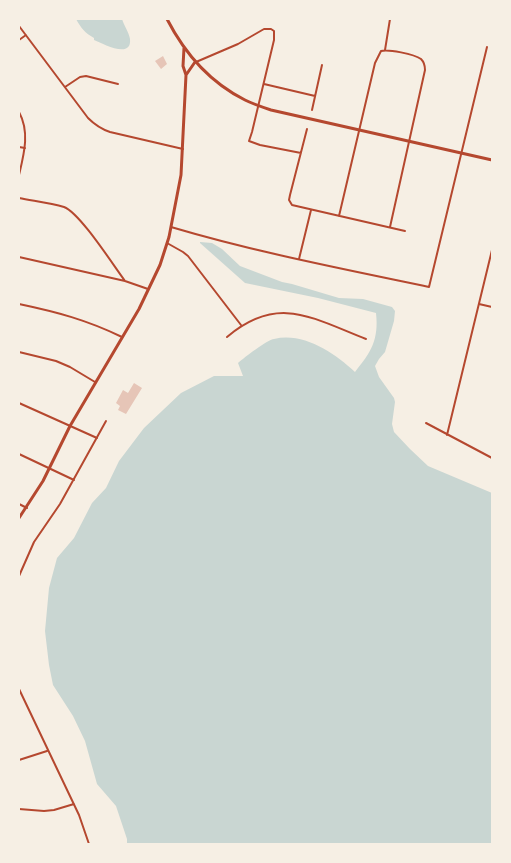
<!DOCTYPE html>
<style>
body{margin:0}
#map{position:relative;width:511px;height:863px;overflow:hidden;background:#f6efe4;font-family:"Titillium Web",sans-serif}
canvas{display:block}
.frame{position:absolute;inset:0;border:20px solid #f6efe4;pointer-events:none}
</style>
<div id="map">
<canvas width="511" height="863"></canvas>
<div class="frame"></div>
</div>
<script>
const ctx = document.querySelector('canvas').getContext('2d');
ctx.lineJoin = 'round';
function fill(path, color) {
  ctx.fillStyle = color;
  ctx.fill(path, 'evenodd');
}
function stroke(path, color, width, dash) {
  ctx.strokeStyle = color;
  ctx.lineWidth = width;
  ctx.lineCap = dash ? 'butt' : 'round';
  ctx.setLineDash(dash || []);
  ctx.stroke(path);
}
const water = new Path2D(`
 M 76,19 L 122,19 C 124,26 129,32 130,39 C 132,60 102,43 94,40 L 94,38 C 85,33 81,28 76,19 Z
 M 200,242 L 212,243 L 222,249 L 240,266 L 282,282 L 292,284 L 339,298 L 363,299 L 392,307 L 395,311 L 394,321 L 385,352 L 379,359 L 375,366 L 379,377 L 394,398 L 395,402 L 392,424 L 394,432 L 410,449 L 428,466 L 492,493 L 492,844 L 127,844 L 127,839 L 116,806 L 97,784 L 85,741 L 73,716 L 53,685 L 49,665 L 45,631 L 49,588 L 57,558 L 74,538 L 92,503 L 106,488 L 119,461 L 144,428 L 181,393 L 214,376 L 243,376 L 238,363 C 245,357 267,340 274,339 C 304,332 334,353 355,372 C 371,352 379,340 376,313 L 318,298 L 245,283 L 200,243 Z`);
const building = new Path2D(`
 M 163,56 L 167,64 L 161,69 L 155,61 Z
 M 134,383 L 142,388 L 126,414 L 118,410 L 120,406 L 116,403 L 123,390 L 128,393 Z`);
const minor = new Path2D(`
 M 19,26 L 88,118 C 95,125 101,129 110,132 L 183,149
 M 19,40 L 26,35
 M 385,50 L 390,19
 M 196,62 L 238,44 L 264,29 L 271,29 L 274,31 L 274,40 L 252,132 L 249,141 L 260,145 L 301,153
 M 264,84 L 315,96
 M 65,87 L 80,77 L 86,76 L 118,84
 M 312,110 L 322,65
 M 19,112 C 30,132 24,154 19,175
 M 307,129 L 290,195 L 289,200 L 292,205 L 405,231
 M 19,147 L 25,148
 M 19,198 C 34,201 50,203 64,207 C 80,213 113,265 125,281
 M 339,216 L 375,63 L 381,51 C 388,49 414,54 421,59 C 424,62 425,66 425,70 L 390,227
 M 171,227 C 255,252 343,269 429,287 L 487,47
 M 167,243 L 183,252 L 188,256 L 241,325
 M 19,257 L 125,281 L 148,289
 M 299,259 L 311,210
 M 19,304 C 57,312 87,320 122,337
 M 479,304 L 492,307
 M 227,337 C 278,294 312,318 366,339
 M 19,352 L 56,361 L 70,367 L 95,382
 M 19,403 L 97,438
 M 426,423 L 492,458
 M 447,435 L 492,250
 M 19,454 L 74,480
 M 19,504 L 27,508
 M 19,576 L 34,542 L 60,504 L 106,421
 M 19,689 L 79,815 L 89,844
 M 19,760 L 47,751
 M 19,809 L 44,811 L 54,810 L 74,804`);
const secondary = new Path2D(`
 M 167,19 C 185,54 209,82 245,100 C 253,104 262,107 271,110 L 492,160
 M 184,48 L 183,66 L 186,75
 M 19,518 L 43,481 L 70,426 L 139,309 L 160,265 L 169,237 L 181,175 L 186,75 L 195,62`);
fill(water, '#c9d6d2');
fill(building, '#e6c5b7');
stroke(minor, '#b5482f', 2);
stroke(secondary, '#b5482f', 3);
</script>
